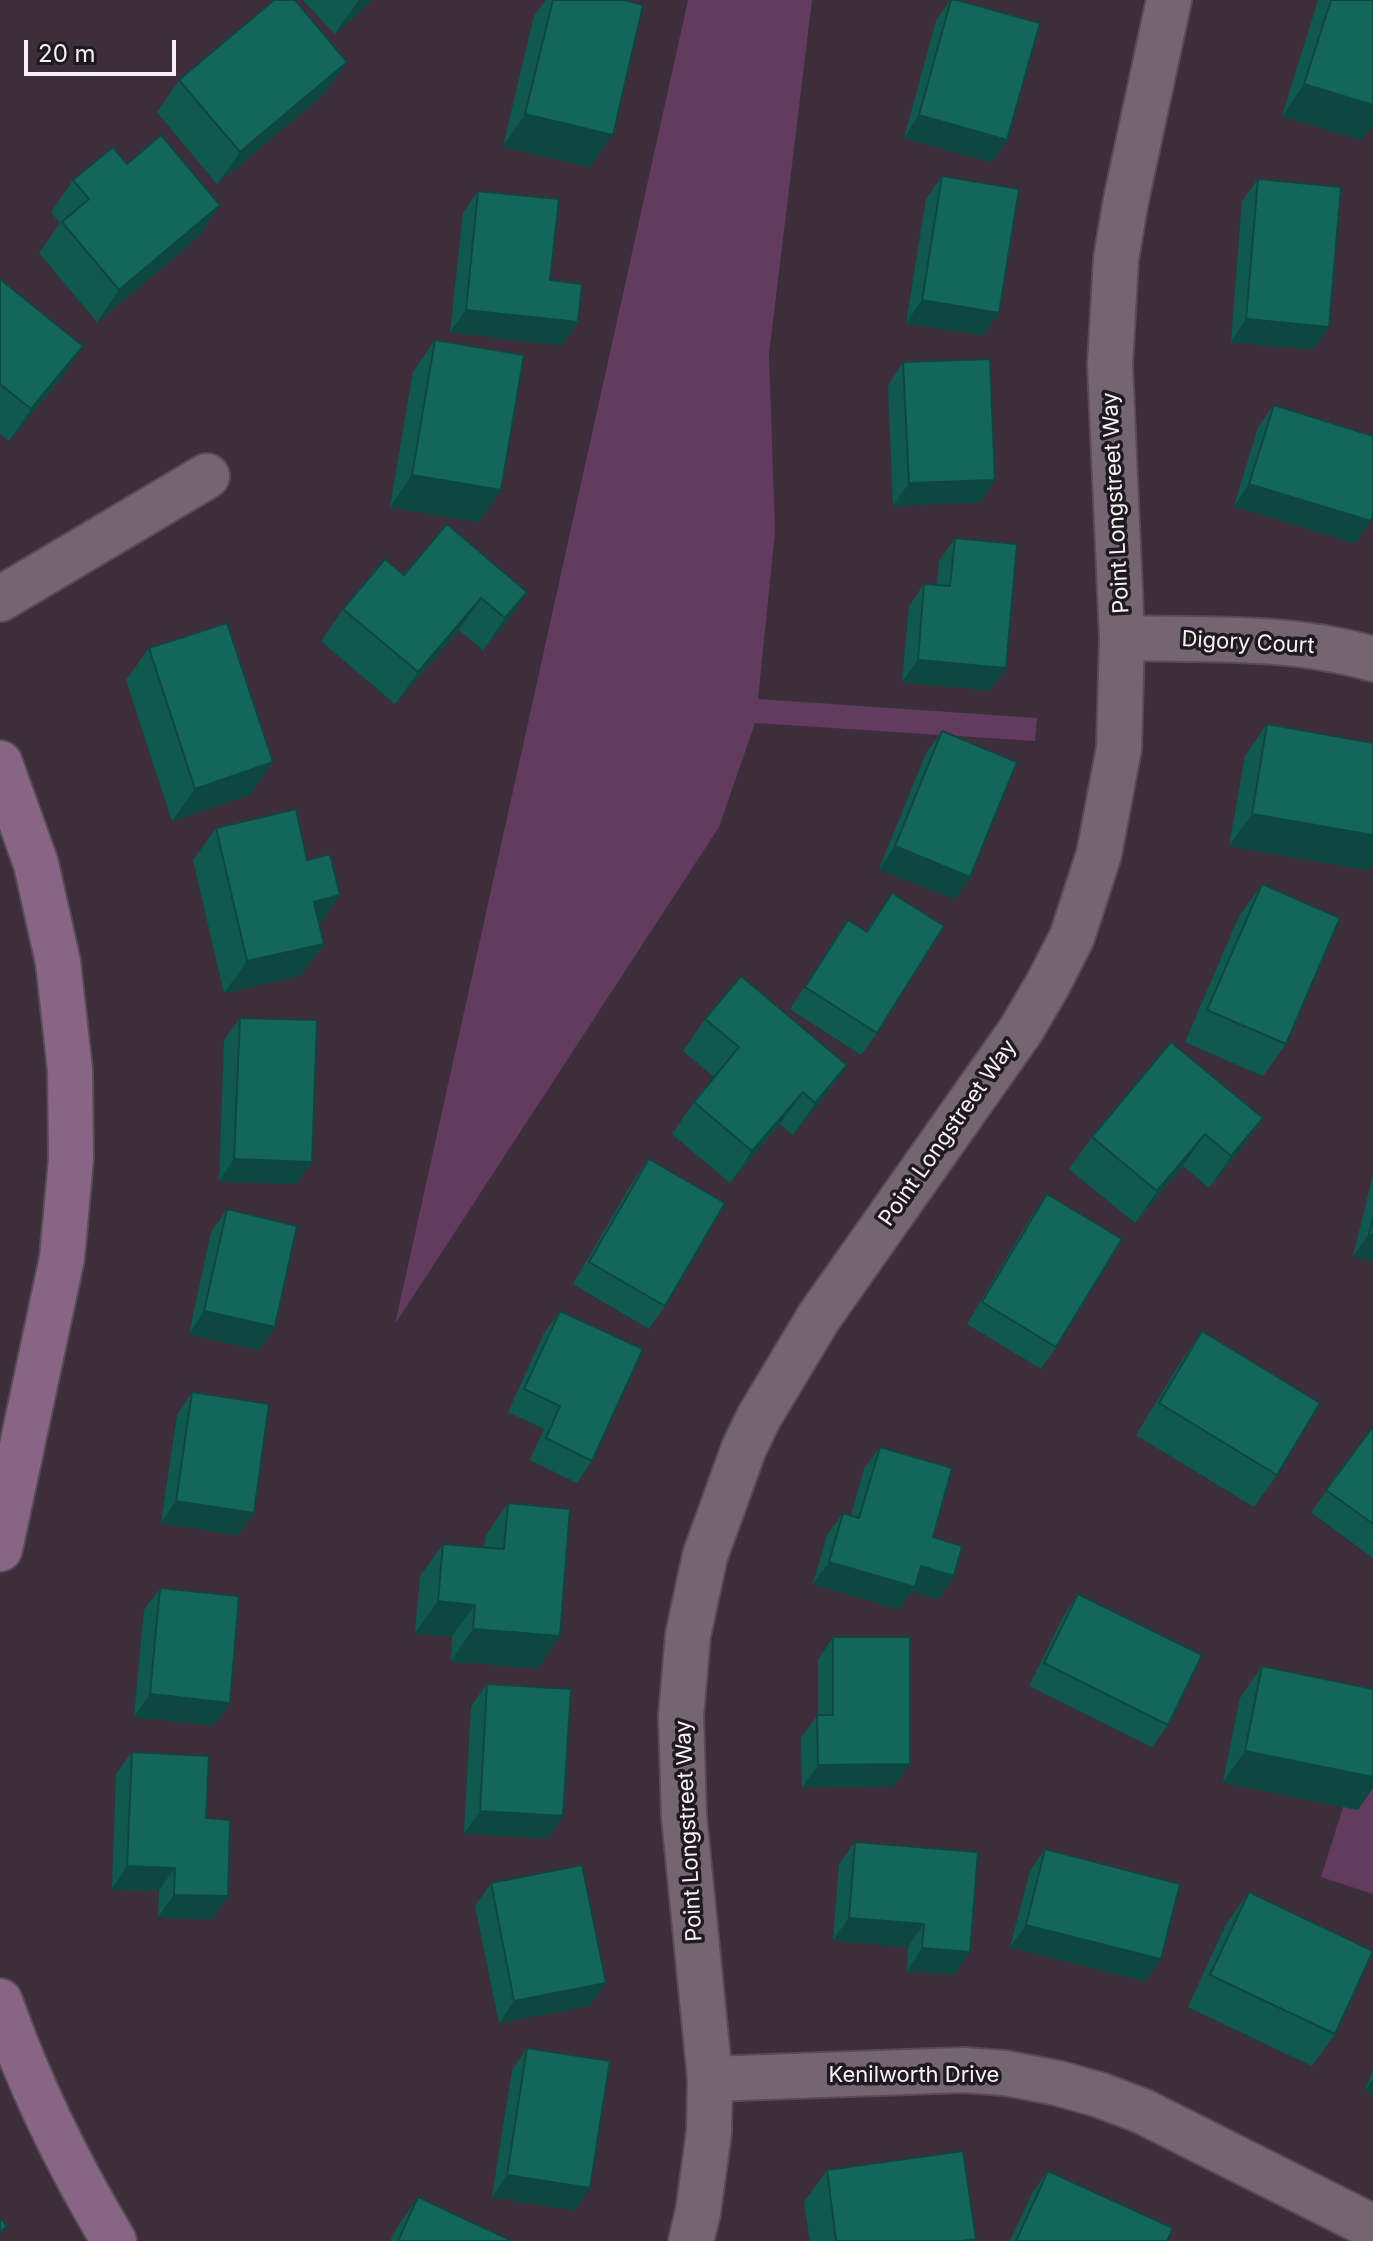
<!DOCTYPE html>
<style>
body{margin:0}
#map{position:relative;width:1373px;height:2241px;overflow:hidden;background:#3c2f3b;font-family:Inter,sans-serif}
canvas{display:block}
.scale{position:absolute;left:24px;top:40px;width:152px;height:36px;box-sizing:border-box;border:4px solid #faf1f8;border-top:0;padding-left:10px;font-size:24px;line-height:28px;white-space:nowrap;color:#faf1f8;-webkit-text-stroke:6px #20191f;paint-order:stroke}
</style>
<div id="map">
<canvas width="1373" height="2241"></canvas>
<div class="scale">20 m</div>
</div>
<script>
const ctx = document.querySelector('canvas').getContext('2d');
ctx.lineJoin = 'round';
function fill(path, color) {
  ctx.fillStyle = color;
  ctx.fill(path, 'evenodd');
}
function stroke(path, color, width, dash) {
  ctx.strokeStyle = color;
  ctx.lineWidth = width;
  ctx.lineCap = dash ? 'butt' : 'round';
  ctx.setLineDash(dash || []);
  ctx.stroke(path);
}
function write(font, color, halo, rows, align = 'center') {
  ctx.font = font + ' Inter,sans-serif';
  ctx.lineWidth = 7;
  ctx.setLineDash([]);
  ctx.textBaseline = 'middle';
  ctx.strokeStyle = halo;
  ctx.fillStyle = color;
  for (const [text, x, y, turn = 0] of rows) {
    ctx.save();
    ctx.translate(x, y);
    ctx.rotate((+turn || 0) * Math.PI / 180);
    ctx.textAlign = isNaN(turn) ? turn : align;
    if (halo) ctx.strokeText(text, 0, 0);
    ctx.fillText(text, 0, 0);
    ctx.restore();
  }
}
const green = new Path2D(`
 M 688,0 L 812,0 L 769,354 L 775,532 L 758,699 L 1037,718 L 1035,741 L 755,723 L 719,827 L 395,1324 Z
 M 1373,1712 L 1373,1894 L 1321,1877 Z`);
const street = new Path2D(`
 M 0,599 L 207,476
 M 1122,638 C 1206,640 1291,635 1373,659
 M 710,2079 L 963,2070 L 1005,2073 L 1057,2083 L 1100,2095 L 1142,2111 L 1373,2227
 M 691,2241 L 698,2212 L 709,2132 L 710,2079 L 684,1816 L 681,1716 L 688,1635 L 705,1556 L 744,1448 L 759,1417 L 819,1317 L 1021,1030 L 1048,984 L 1072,937 L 1099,854 L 1119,748 L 1122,638 L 1110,365 L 1116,259 L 1126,200 L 1169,0`);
const secondary = new Path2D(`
 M 0,763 L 36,864 L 58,962 L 70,1070 L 71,1159 L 62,1258 L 0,1549
 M 0,2001 C 29,2084 69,2166 114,2241`);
const wall = new Path2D(`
 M 303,0 L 372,0 L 335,34 Z
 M 546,0 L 623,0 L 590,167 L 503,146 L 534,16 Z
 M 950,0 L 957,0 L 1007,140 L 992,162 L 904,138 L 936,21 Z
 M 1318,0 L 1373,0 L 1362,140 L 1282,116 Z
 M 179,80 L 324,94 L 217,184 L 157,112 Z
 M 127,164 L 220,205 L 198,237 L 97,322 L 39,253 L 60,223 L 51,212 L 73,180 Z
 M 942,176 L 999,313 L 983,335 L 906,323 L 926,199 Z
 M 1258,179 L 1329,327 L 1313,349 L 1231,342 L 1242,201 Z
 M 478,191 L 550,280 L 578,322 L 562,345 L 450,332 L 463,213 Z
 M 0,279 L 83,346 L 61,378 L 9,441 L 0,434 Z
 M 435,340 L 479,522 L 390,507 L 413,372 Z
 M 903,362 L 995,480 L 980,502 L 893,506 L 888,385 Z
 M 1274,405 L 1371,521 L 1355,543 L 1234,506 L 1258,427 Z
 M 955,538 L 1006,668 L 990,690 L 902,682 L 909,606 L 924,584 L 937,585 L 939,561 Z
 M 404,575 L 527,592 L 505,624 L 483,650 L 459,630 L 395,704 L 321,641 L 343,609 Z
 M 149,648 L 251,794 L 172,821 L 126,680 Z
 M 1267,724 L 1369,870 L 1229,846 L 1245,756 Z
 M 942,731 L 970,877 L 955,899 L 879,869 L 926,753 Z
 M 216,828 L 307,860 L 340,895 L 319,925 L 324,944 L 301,975 L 224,993 L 193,860 Z
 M 1262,884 L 1286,1044 L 1263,1076 L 1185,1042 L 1239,916 Z
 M 892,893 L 877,1033 L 861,1055 L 790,1009 L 848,920 L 866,931 Z
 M 240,1018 L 296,1184 L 219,1181 L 224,1040 Z
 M 705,1019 L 847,1065 L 824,1097 L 793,1135 L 780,1124 L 730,1183 L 672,1134 L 694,1102 L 714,1077 L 683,1051 Z
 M 1263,1118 L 1240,1150 L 1209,1188 L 1183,1166 L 1135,1223 L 1069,1169 L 1092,1137 Z
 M 649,1159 L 665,1306 L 649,1329 L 573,1284 L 633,1181 Z
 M 1373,1175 L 1373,1261 L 1353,1256 Z
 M 1047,1194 L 1056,1347 L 1041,1369 L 967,1324 L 1031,1217 Z
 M 227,1209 L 259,1350 L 189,1334 L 211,1232 Z
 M 560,1311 L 592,1461 L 577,1483 L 530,1460 L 544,1429 L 508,1412 L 544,1333 Z
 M 1202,1331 L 1277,1475 L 1254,1507 L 1136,1435 L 1180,1363 Z
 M 192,1392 L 254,1513 L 238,1535 L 161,1523 L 177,1415 Z
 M 1372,1428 L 1373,1429 L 1373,1558 L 1311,1512 Z
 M 880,1447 L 933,1537 L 954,1576 L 938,1599 L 912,1591 L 899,1609 L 813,1584 L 827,1535 L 843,1513 L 851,1515 L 864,1469 Z
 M 508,1503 L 560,1636 L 538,1668 L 451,1661 L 452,1636 L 415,1633 L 420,1576 L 443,1544 L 484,1548 L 486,1535 Z
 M 160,1588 L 230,1703 L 214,1725 L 134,1717 L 144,1610 Z
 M 1078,1594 L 1168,1725 L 1152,1747 L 1029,1686 L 1063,1617 Z
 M 833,1637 L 894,1786 L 802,1787 L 801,1737 L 818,1715 L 818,1660 Z
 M 1262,1666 L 1358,1810 L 1223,1782 L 1240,1698 Z
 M 487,1684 L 548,1838 L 464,1833 L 471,1706 Z
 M 132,1752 L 228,1896 L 212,1919 L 158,1917 L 159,1890 L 112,1889 L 116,1774 Z
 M 855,1842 L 978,1852 L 955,1974 L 907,1971 L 908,1947 L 833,1940 L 839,1864 Z
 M 1045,1849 L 1161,1959 L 1145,1981 L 1010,1947 L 1030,1871 Z
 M 491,1883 L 590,2005 L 499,2023 L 475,1906 Z
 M 1249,1892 L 1335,2034 L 1312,2066 L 1188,2007 L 1226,1924 Z
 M 527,2048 L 575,2210 L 492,2197 L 512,2070 Z
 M 1373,2070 L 1373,2094 L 1365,2090 Z
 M 827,2170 L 962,2241 L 810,2241 L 804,2202 Z
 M 1048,2171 L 1167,2241 L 1010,2241 L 1032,2193 Z
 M 418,2197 L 512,2241 L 390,2241 L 396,2229 Z`);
const shadedWall = new Path2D(`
 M 359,0 L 372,0 L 335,34 L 357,2 Z
 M 347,62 L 324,94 L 217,184 L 240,152 Z
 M 1304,84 L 1373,105 L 1373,125 L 1362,140 L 1282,116 Z
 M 525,114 L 613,135 L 590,167 L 503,146 Z
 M 919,115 L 1007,140 L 992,162 L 904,138 Z
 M 220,205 L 198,237 L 97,322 L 119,290 Z
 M 922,300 L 999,313 L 983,335 L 906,323 Z
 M 466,310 L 578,322 L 562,345 L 450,332 Z
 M 1246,319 L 1329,327 L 1313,349 L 1231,342 Z
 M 83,346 L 61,378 L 9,441 L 31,409 Z
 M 412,475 L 501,490 L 479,522 L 390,507 Z
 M 995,480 L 980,502 L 893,506 L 909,483 Z
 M 1249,484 L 1371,521 L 1355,543 L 1234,506 Z
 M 527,592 L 505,624 L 483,650 L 505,618 Z
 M 481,598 L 459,630 L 395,704 L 418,672 Z
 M 918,660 L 1006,668 L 990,690 L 902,682 Z
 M 273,762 L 251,794 L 172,821 L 195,789 Z
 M 1252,814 L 1373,835 L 1373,864 L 1369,870 L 1229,846 Z
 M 895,846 L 970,877 L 955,899 L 879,869 Z
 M 340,895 L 318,927 L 314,902 Z
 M 324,944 L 301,975 L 224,993 L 247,961 Z
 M 847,1065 L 824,1097 L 793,1135 L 815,1103 Z
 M 803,1092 L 780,1124 L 730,1183 L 752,1151 Z
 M 1263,1118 L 1240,1150 L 1209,1188 L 1231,1156 Z
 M 1205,1134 L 1183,1166 L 1135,1223 L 1157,1191 Z
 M 234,1159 L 312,1162 L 296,1184 L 219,1181 Z
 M 1369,1234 L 1373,1235 L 1373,1261 L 1353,1256 Z
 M 204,1311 L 275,1327 L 259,1350 L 189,1334 Z
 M 176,1501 L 254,1513 L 238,1535 L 161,1523 Z
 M 829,1562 L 921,1566 L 954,1576 L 938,1599 L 912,1591 L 899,1609 L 813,1584 Z
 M 438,1601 L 475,1605 L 452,1636 L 415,1633 Z
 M 473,1629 L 560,1636 L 538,1668 L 451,1661 Z
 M 150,1694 L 230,1703 L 214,1725 L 134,1717 Z
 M 1245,1751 L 1373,1777 L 1373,1788 L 1358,1810 L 1223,1782 Z
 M 910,1764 L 894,1786 L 802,1787 L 818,1765 Z
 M 480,1811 L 563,1816 L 548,1838 L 464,1833 Z
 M 127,1866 L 175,1868 L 159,1890 L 112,1889 Z
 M 174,1895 L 228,1896 L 212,1919 L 158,1917 Z
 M 849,1918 L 924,1924 L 908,1947 L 833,1940 Z
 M 1026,1925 L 1161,1959 L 1145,1981 L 1010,1947 Z
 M 922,1948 L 970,1952 L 955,1974 L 907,1971 Z
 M 606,1983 L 590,2005 L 499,2023 L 514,2001 Z
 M 1373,2079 L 1373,2094 L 1365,2090 Z
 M 507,2175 L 590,2188 L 575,2210 L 492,2197 Z`);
const building = new Path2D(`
 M 274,0 L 295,0 L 347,62 L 240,152 L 179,80 Z
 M 553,0 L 623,0 L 643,5 L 613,135 L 525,114 Z
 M 951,0 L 957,0 L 1040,23 L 1007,140 L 919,115 Z
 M 1331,0 L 1373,0 L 1373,105 L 1304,84 Z
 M 161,135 L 220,205 L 119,290 L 62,222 L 89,199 L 73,180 L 113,147 L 127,164 Z
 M 942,176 L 1019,189 L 999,313 L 922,300 Z
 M 1258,179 L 1341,187 L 1329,327 L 1246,319 Z
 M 478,191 L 559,199 L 550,280 L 582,284 L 578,322 L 466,310 Z
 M 0,279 L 83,346 L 31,409 L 0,384 Z
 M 435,340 L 524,355 L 501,490 L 412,475 Z
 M 990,359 L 995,480 L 909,483 L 903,362 Z
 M 1274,405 L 1373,436 L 1373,515 L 1371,521 L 1249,484 Z
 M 447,524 L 527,592 L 505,618 L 481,598 L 418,672 L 343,609 L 385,559 L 404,575 Z
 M 955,538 L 1017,544 L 1006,668 L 918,660 L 924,584 L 950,586 Z
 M 227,623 L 273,762 L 195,789 L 149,648 Z
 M 1267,724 L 1373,743 L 1373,835 L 1252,814 Z
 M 942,731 L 1017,762 L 970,877 L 895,846 Z
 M 296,809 L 307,860 L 330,854 L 340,895 L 314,902 L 324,944 L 247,961 L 216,828 Z
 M 1262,884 L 1340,918 L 1286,1044 L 1207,1010 Z
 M 892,893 L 944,926 L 877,1033 L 805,987 L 848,920 L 867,932 Z
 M 741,976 L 847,1065 L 815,1103 L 803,1092 L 752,1151 L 694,1102 L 739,1047 L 705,1019 Z
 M 240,1018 L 317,1020 L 312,1162 L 234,1159 Z
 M 1171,1042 L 1263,1118 L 1231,1156 L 1205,1134 L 1157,1191 L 1092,1137 Z
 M 649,1159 L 725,1203 L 665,1306 L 589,1262 Z
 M 1047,1194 L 1122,1239 L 1056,1347 L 982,1302 Z
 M 227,1209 L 297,1226 L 275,1327 L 204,1311 Z
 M 1373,1217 L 1373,1235 L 1369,1234 Z
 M 560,1311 L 643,1349 L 592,1461 L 546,1438 L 560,1406 L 524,1389 Z
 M 1202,1331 L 1320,1403 L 1277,1475 L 1159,1403 Z
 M 192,1392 L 269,1404 L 254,1513 L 176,1501 Z
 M 1372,1428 L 1373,1429 L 1373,1524 L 1326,1490 Z
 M 880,1447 L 952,1468 L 933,1537 L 962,1546 L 954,1576 L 921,1566 L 915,1587 L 829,1562 L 843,1513 L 859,1518 Z
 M 508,1503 L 570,1509 L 560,1636 L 473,1629 L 475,1605 L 438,1601 L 443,1544 L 504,1549 Z
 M 160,1588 L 239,1596 L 230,1703 L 150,1694 Z
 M 1078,1594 L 1202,1655 L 1168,1725 L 1044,1663 Z
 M 833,1637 L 910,1637 L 910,1764 L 818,1765 L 817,1715 L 833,1715 Z
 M 1262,1666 L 1373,1689 L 1373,1777 L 1245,1751 Z
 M 487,1684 L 571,1689 L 563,1816 L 480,1811 Z
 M 132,1752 L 209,1756 L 206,1818 L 230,1820 L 228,1896 L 174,1895 L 175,1868 L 127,1866 Z
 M 855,1842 L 978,1852 L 970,1952 L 922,1948 L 924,1924 L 849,1918 Z
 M 1045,1849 L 1180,1884 L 1161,1959 L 1026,1925 Z
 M 582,1865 L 606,1983 L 514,2001 L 491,1883 Z
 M 1249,1892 L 1373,1951 L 1335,2034 L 1210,1975 Z
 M 527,2048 L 610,2061 L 590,2188 L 507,2175 Z
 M 963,2151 L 976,2239 L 962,2241 L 836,2241 L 827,2170 Z
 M 1048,2171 L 1173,2228 L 1167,2241 L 1016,2241 Z
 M 418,2197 L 512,2241 L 398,2241 Z
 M 0,2218 L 7,2226 L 0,2232 Z`);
const streetNames = [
 ["Point Longstreet Way",1116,503,-93],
 ["Digory Court",1248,643,3],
 ["Point Longstreet Way",948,1133,-55],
 ["Point Longstreet Way",689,1831,-93],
 ["Kenilworth Drive",914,2075]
];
fill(green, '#623b5f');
stroke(street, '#574b55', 48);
stroke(secondary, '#574b55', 48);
stroke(street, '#746572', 44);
stroke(secondary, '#886485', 44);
fill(wall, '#11584e');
fill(shadedWall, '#0e4740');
fill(building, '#14665b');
stroke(building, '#0e4740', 2);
write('22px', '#faf1f8', '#20191f', streetNames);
</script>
